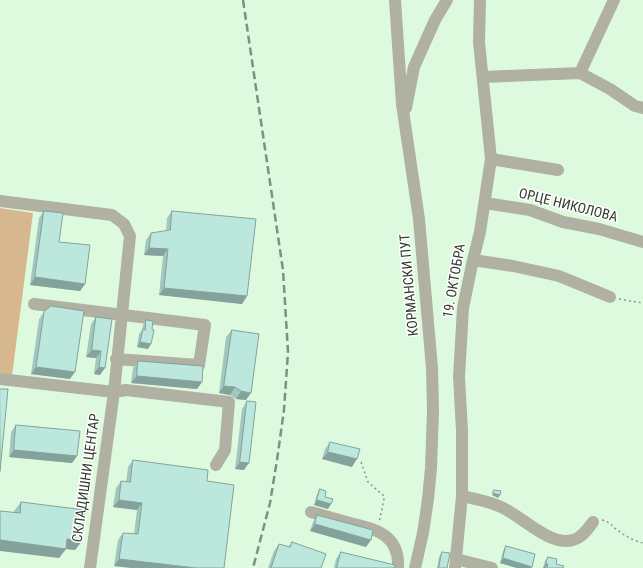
<!DOCTYPE html>
<meta charset="utf-8">
<style>
body{margin:0}
canvas{display:block;background:#defade}
</style>
<canvas width="643" height="568"></canvas>
<script>
const ctx = document.querySelector('canvas').getContext('2d');
ctx.lineJoin = 'round';
function fill(path, color) {
  ctx.fillStyle = color;
  ctx.fill(path, 'evenodd');
}
function stroke(path, color, width, dash) {
  ctx.strokeStyle = color;
  ctx.lineWidth = width;
  ctx.lineCap = dash ? 'butt' : 'round';
  ctx.setLineDash(dash || []);
  ctx.stroke(path);
}
function write(font, color, halo, rows, align = 'center') {
  ctx.font = font + ' "Roboto Condensed",sans-serif';
  ctx.lineWidth = 3;
  ctx.setLineDash([]);
  ctx.textBaseline = 'middle';
  ctx.strokeStyle = halo;
  ctx.fillStyle = color;
  for (const [text, x, y, turn = 0] of rows) {
    ctx.save();
    ctx.translate(x, y);
    ctx.rotate((+turn || 0) * Math.PI / 180);
    ctx.textAlign = isNaN(turn) ? turn : align;
    if (halo) ctx.strokeText(text, 0, 0);
    ctx.fillText(text, 0, 0);
    ctx.restore();
  }
}
const green = new Path2D(`
 M 0,208 L 33,213 L 12,376 L 0,374 Z`);
const path = new Path2D(`
 M 619,299 L 643,303
 M 361,462 L 368,482 L 384,496 L 384,499 L 379,523
 M 602,520 C 611,522 613,528 620,532 C 627,537 635,541 643,543`);
const minor = new Path2D(`
 M 395,0 L 402,104 L 419,219 L 432,368 L 433,410 L 431,468 L 428,499 L 423,533 L 415,568
 M 580,73 L 614,0
 M 483,77 L 580,73 L 610,89 L 635,106 L 643,108
 M 406,108 L 414,67 L 435,20 L 447,0
 M 491,159 L 558,170
 M 0,201 L 112,215 L 124,224 L 130,236 L 114,392 L 90,568
 M 485,203 L 530,210 L 563,222 L 599,229 L 643,242
 M 473,260 L 513,266 L 559,276 L 610,297
 M 34,304 L 205,325 L 199,365 L 116,359
 M 0,379 L 114,392 L 126,390 L 229,402 L 225,450 L 216,465
 M 462,496 C 475,499 489,501 501,507 C 522,516 550,547 573,540 C 582,538 588,529 593,522
 M 311,512 C 324,516 337,519 350,523 C 376,529 400,535 398,568
 M 456,559 L 492,568
 M 455,568 L 462,496 L 462,431 L 459,377 L 463,308 L 473,260 L 480,232 L 491,159 L 479,42 L 480,0`);
const rail = new Path2D(`
 M 243,0 L 283,270 L 288,352 L 284,410 L 277,460 L 270,503 L 253,568`);
const wall = new Path2D(`
 M 44,211 L 59,242 L 85,284 L 80,291 L 30,285 L 39,218 Z
 M 172,211 L 247,296 L 242,304 L 159,295 L 163,256 L 144,255 L 146,240 L 151,233 L 166,231 L 167,218 Z
 M 44,312 L 70,379 L 31,374 L 39,319 Z
 M 96,317 L 112,319 L 100,375 L 94,374 L 96,358 L 86,357 L 91,324 Z
 M 146,320 L 148,349 L 137,347 L 139,334 L 142,330 L 143,325 Z
 M 232,330 L 246,400 L 236,399 L 230,395 L 219,393 L 226,337 Z
 M 138,361 L 202,382 L 197,389 L 131,383 L 133,368 Z
 M 247,401 L 244,470 L 235,469 L 242,409 Z
 M 16,425 L 77,456 L 72,463 L 9,457 L 11,432 Z
 M 330,442 L 352,467 L 322,459 L 325,449 Z
 M 133,460 L 207,481 L 224,568 L 132,568 L 114,566 L 118,540 L 123,533 L 134,534 L 137,510 L 113,507 L 116,488 L 121,481 L 126,482 L 128,467 Z
 M 320,489 L 328,509 L 314,505 L 317,494 Z
 M 21,502 L 82,541 L 75,550 L 66,549 L 59,558 L 14,512 L 14,511 Z
 M 317,515 L 366,547 L 310,531 L 313,522 Z
 M 292,542 L 321,568 L 268,568 L 274,551 L 279,544 L 288,547 Z
 M 506,546 L 531,568 L 517,568 L 500,563 L 503,551 Z
 M 341,552 L 394,568 L 334,568 L 336,559 Z
 M 442,552 L 447,568 L 437,568 L 439,557 Z
 M 548,557 L 556,564 L 563,568 L 543,568 L 545,561 Z`);
const shadedWall = new Path2D(`
 M 149,248 L 168,249 L 163,256 L 144,255 Z
 M 35,277 L 85,284 L 80,291 L 30,285 Z
 M 164,288 L 247,296 L 242,304 L 159,295 Z
 M 140,342 L 151,344 L 148,349 L 137,347 Z
 M 92,350 L 101,351 L 96,358 L 86,357 Z
 M 36,367 L 75,372 L 70,379 L 31,374 Z
 M 99,367 L 105,368 L 100,375 L 94,374 Z
 M 137,376 L 202,382 L 197,389 L 131,383 Z
 M 224,386 L 235,387 L 230,395 L 219,393 Z
 M 241,391 L 251,393 L 246,400 L 236,399 Z
 M 14,450 L 77,456 L 72,463 L 9,457 Z
 M 328,452 L 357,459 L 352,467 L 322,459 Z
 M 240,462 L 249,463 L 244,470 L 235,469 Z
 M 493,493 L 500,495 L 498,498 L 492,495 Z
 M 119,500 L 142,503 L 137,510 L 113,507 Z
 M 317,500 L 331,504 L 328,509 L 314,505 Z
 M 315,524 L 371,540 L 366,547 L 310,531 Z
 M 67,539 L 82,541 L 75,550 L 66,549 L 59,558 L 0,551 L 0,540 Z
 M 503,558 L 532,567 L 531,568 L 517,568 L 500,563 Z
 M 119,559 L 196,568 L 132,568 L 114,566 Z
 M 546,564 L 548,564 L 545,568 L 543,568 Z`);
const building = new Path2D(`
 M 44,211 L 63,213 L 59,242 L 90,245 L 85,284 L 35,277 Z
 M 172,211 L 256,219 L 247,296 L 164,288 L 168,249 L 149,248 L 151,233 L 170,230 Z
 M 51,306 L 84,311 L 75,372 L 36,367 L 44,312 Z
 M 96,317 L 112,319 L 105,368 L 99,367 L 101,351 L 92,350 Z
 M 146,320 L 153,321 L 152,329 L 154,330 L 151,344 L 140,342 L 143,329 L 145,330 Z
 M 232,330 L 259,334 L 251,393 L 241,391 L 235,387 L 224,386 Z
 M 138,361 L 203,366 L 202,382 L 137,376 Z
 M 0,389 L 8,389 L 0,471 Z
 M 247,401 L 256,402 L 249,463 L 240,462 Z
 M 16,425 L 80,431 L 77,456 L 14,450 Z
 M 330,442 L 360,449 L 357,459 L 328,452 Z
 M 133,460 L 208,470 L 207,481 L 234,485 L 224,568 L 196,568 L 119,559 L 123,533 L 138,534 L 142,503 L 119,500 L 121,481 L 130,482 Z
 M 320,489 L 326,491 L 325,497 L 333,499 L 331,504 L 317,500 Z
 M 494,490 L 501,491 L 500,495 L 493,493 Z
 M 21,502 L 85,510 L 82,541 L 67,539 L 66,549 L 0,540 L 0,511 L 20,513 Z
 M 317,515 L 373,530 L 371,540 L 315,524 Z
 M 292,542 L 326,554 L 321,568 L 271,568 L 279,544 L 290,547 Z
 M 506,546 L 535,554 L 532,567 L 503,558 Z
 M 341,552 L 395,565 L 394,568 L 337,568 Z
 M 442,552 L 450,553 L 447,568 L 439,568 Z
 M 548,557 L 557,559 L 556,564 L 564,566 L 563,568 L 547,568 L 548,564 L 546,564 Z`);
const streetNames = [
 ["ОРЦЕ НИКОЛОВА",568,206,14],
 ["19. ОКТОБРА",455,281,-80],
 ["КОРМАНСКИ ПУТ",410,285,-95],
 ["СКЛАДИШНИ ЦЕНТАР",87,478,-82]
];
fill(green, '#d7b88e');
stroke(path, '#859885', 1.5, [2, 3]);
stroke(minor, '#b0b1a2', 12);
stroke(rail, '#7e907e', 2.5, [8, 4]);
fill(wall, '#a2c7be');
fill(shadedWall, '#84a29b');
fill(building, '#bce7dd');
stroke(building, '#84a29b', 1);
write('14px', '#313b31', '#fff', streetNames);
</script>
